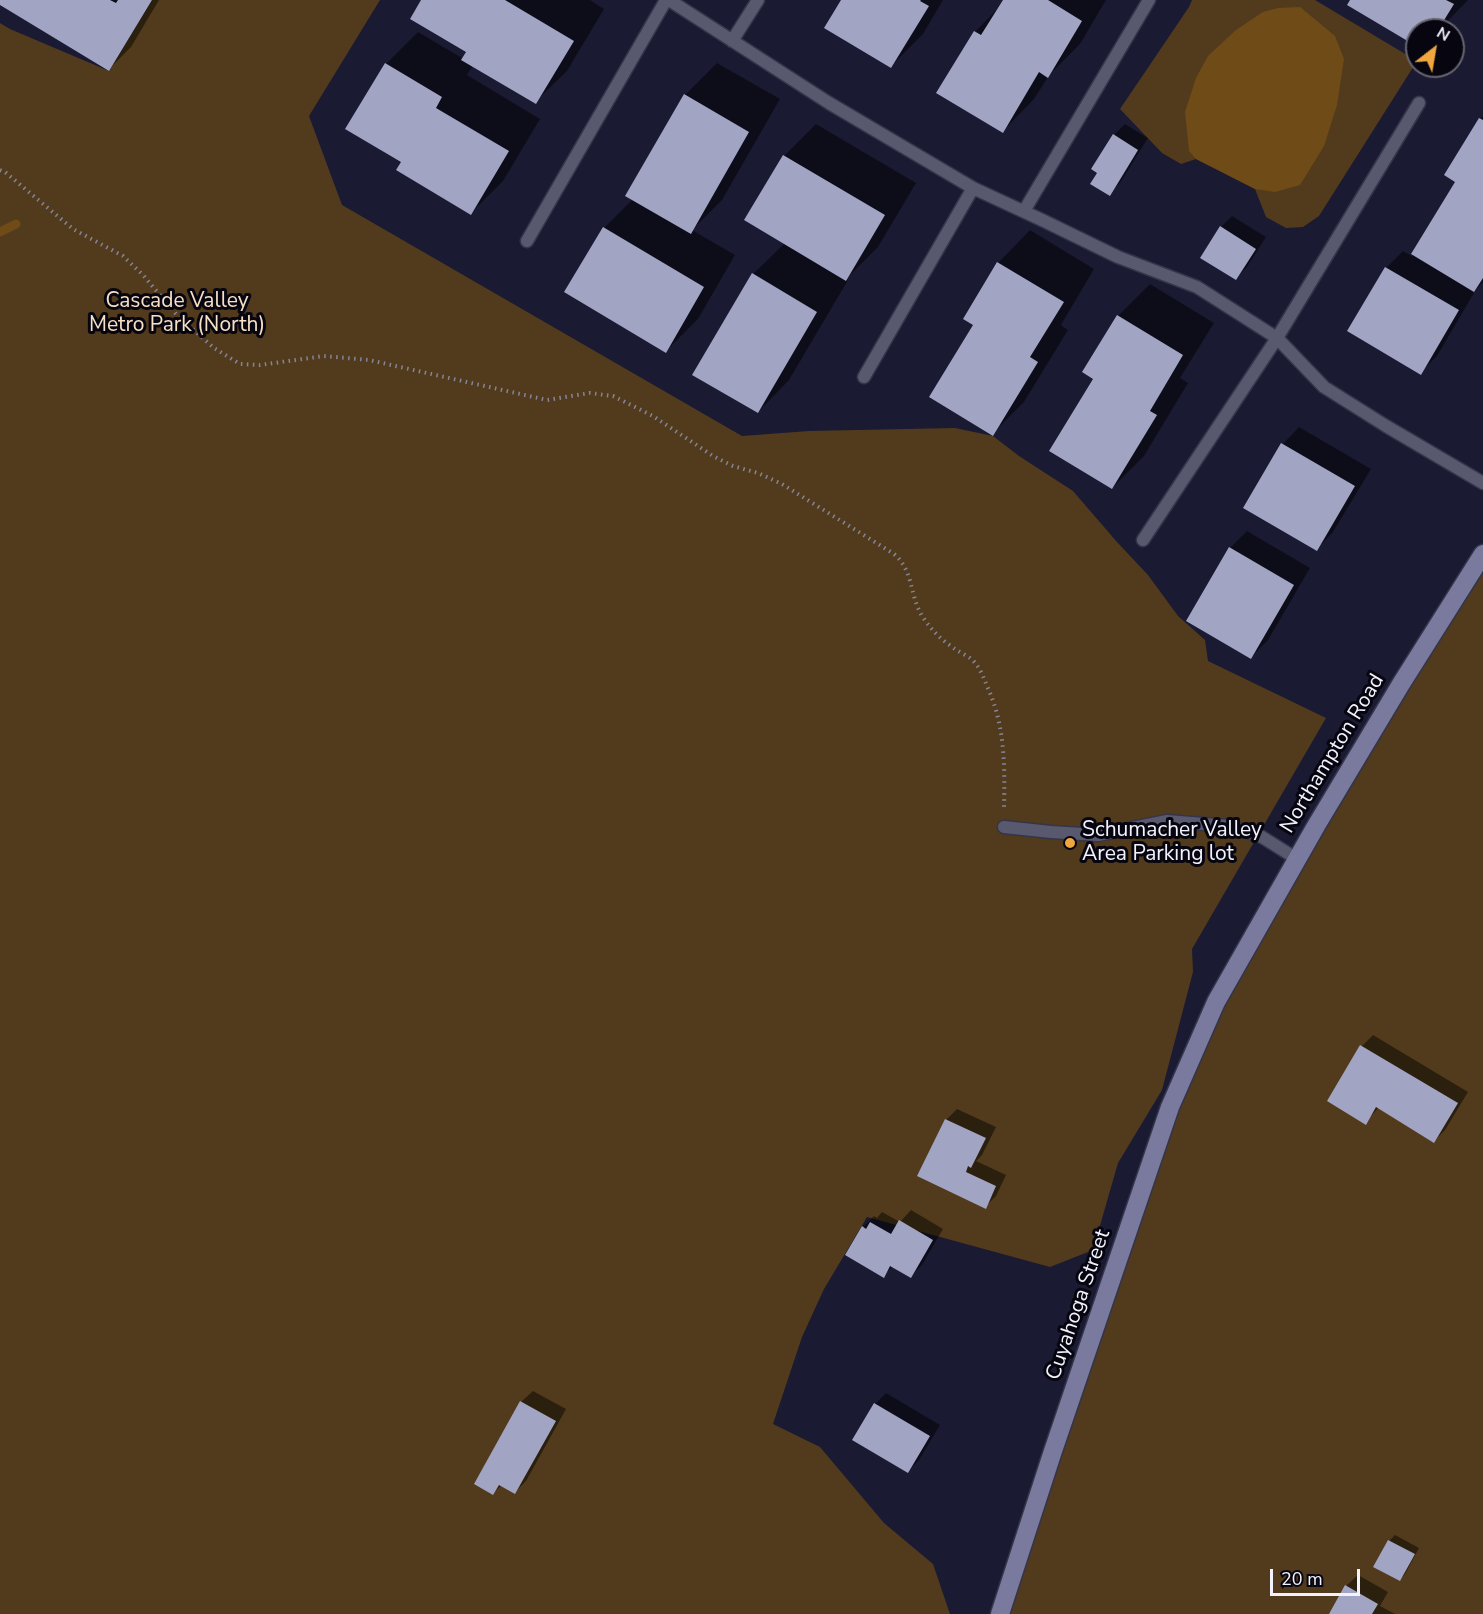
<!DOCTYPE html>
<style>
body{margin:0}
#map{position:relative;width:1483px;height:1614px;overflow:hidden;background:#1a1a32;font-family:"Nunito Sans",sans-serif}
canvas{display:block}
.north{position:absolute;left:1405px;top:18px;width:60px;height:60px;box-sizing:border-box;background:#070610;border:2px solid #65646f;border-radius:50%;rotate:31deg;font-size:16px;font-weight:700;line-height:24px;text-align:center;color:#f2f2fd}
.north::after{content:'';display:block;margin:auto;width:21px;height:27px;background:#f0a63e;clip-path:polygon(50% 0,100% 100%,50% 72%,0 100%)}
.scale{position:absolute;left:1270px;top:1569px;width:90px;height:27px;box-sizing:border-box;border:3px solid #f2f2fd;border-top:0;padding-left:8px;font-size:18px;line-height:21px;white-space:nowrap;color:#f2f2fd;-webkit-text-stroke:4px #070610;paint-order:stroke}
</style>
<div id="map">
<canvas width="1483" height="1614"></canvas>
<div class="north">N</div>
<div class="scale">20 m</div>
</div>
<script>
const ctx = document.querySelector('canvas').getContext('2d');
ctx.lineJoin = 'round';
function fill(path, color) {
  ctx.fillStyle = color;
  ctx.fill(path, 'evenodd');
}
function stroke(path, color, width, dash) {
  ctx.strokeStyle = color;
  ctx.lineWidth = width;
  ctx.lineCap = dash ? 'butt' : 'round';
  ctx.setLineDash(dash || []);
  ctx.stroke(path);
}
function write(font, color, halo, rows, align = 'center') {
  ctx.font = font + ' "Nunito Sans",sans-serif';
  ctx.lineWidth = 6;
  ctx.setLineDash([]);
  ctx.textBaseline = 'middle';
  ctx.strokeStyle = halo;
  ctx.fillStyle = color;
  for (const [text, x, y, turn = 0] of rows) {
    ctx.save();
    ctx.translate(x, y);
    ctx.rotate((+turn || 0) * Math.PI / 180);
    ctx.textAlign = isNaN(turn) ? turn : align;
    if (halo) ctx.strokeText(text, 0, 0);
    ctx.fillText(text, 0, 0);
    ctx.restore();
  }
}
const green = new Path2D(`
 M 152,0 L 380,0 L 309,116 L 342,205 L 742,436 L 809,431 L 955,428 L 993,436 L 1019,456 L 1073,491 L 1117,542 L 1148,575 L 1178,616 L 1205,640 L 1208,661 L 1326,718 L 1192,949 L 1193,972 L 1162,1090 L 1118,1163 L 1093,1250 L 1050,1267 L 867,1217 L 824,1289 L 802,1337 L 773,1424 L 820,1447 L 884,1523 L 933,1564 L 950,1614 L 0,1614 L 0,23 L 10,29 L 109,71 Z
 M 1192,0 L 1315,0 L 1417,61 L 1319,216 L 1303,227 L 1286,228 L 1266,217 L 1255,189 L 1196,159 L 1181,164 L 1162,153 L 1120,109 L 1189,7 Z
 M 1483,554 L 1483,1614 L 1000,1614 L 1216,1002 Z`);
const water = new Path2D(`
 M 1300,7 L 1335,36 L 1344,59 L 1337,105 L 1324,146 L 1300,185 L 1275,192 L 1255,189 L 1196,159 L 1189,151 L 1185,112 L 1196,78 L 1208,56 L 1236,30 L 1263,12 L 1278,8 Z`);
const shadow = new Path2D(`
 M 0,0 L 159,0 L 131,47 L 109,69 L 0,3 Z
 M 423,0 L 590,0 L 604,9 L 567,71 L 535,102 L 473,65 L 467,75 L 540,119 L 503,181 L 471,213 L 403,162 L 386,64 L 418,32 L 464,59 L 468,52 Z
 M 843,0 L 943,0 L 923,34 L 891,66 Z
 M 1004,0 L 1106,0 L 1080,44 L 1050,74 L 1034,99 L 1003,131 L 975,32 L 1001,5 Z
 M 1352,0 L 1468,0 L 1439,30 L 1425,30 L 1423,29 L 1417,30 L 1417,34 L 1410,41 Z
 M 717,63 L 780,99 L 722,200 L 692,230 L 735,255 L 698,319 L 666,351 L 604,228 L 633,199 L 685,95 Z
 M 1483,116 L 1483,282 L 1473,292 L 1474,293 L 1437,356 L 1420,373 L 1386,268 L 1403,251 L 1412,256 L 1457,181 L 1480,119 Z
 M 816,124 L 916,183 L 878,247 L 846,279 L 848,280 L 789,380 L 758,412 L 753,274 L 785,243 L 784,156 Z
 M 1125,124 L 1148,138 L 1120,183 L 1109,194 L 1114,135 Z
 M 1232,216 L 1266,237 L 1247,267 L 1236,278 L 1221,227 Z
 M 1030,230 L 1094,269 L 1061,325 L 1068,330 L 1024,402 L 992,434 L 975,325 L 965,318 L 999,262 Z
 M 1150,284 L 1214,323 L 1180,378 L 1188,383 L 1144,456 L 1112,488 L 1095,378 L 1084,372 L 1118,316 Z
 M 1299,427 L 1371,469 L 1333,532 L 1317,549 L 1283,444 Z
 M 1247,531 L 1310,568 L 1268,640 L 1251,657 L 1230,548 Z
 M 1373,1035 L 1468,1092 L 1445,1130 L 1434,1141 L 1379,1107 L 1365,1123 L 1329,1100 L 1362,1046 Z
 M 957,1109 L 996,1127 L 982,1155 L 976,1161 L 1006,1175 L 996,1196 L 985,1207 L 919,1175 L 946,1120 Z
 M 911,1210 L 943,1229 L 922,1265 L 911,1276 L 893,1266 L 883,1276 L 863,1227 L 874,1216 L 877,1218 L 882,1212 L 900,1222 Z
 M 533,1391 L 566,1409 L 526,1481 L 515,1492 L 502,1485 L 493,1493 L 476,1484 L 521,1402 Z
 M 886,1393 L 940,1425 L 919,1460 L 908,1471 L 875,1404 Z
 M 1395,1535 L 1419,1548 L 1405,1574 L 1400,1580 L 1375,1567 L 1390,1540 Z
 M 1358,1575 L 1388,1592 L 1380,1606 L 1395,1614 L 1331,1614 L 1346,1586 Z`);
const stream = new Path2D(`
 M 0,232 L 16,224`);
const building = new Path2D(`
 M 0,0 L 110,0 L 116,3 L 118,0 L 152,0 L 109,71 L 0,5 Z
 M 421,0 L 505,0 L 574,41 L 536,104 L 461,60 L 466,52 L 410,19 Z
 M 841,0 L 921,0 L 920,1 L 929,6 L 891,68 L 824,28 Z
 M 1003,0 L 1048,0 L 1082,21 L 1048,78 L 1039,72 L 1003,133 L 936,93 L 974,31 L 981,35 Z
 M 1350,0 L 1446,0 L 1454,4 L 1438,30 L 1422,30 L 1419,28 L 1417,30 L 1411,43 L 1347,5 Z
 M 385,63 L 442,97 L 436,108 L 509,151 L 471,215 L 396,170 L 401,162 L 345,129 Z
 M 684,94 L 749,132 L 691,234 L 625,196 Z
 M 1479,118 L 1483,120 L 1483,278 L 1474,292 L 1411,254 L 1455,182 L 1444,175 Z
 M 1113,134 L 1138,150 L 1110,196 L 1090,184 L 1097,173 L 1091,169 Z
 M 783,155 L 885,215 L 846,281 L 744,220 Z
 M 1220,226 L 1256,249 L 1236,280 L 1200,258 Z
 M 603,227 L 704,287 L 666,353 L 564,292 Z
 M 997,262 L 1064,302 L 1030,357 L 1038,362 L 993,436 L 929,397 L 973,325 L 963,319 Z
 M 1385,267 L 1459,310 L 1421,375 L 1347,331 Z
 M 752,273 L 817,312 L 758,413 L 692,375 Z
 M 1117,315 L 1183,355 L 1150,411 L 1157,415 L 1112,489 L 1049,451 L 1093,379 L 1082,372 Z
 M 1281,443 L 1355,486 L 1317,551 L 1243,508 Z
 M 1229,547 L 1294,585 L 1251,659 L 1186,621 Z
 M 1360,1045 L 1458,1103 L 1434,1143 L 1376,1107 L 1366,1125 L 1327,1101 Z
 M 945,1119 L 986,1138 L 971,1168 L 968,1166 L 966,1172 L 996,1186 L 986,1209 L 917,1176 Z
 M 899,1220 L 933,1240 L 911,1278 L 890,1266 L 884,1278 L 845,1255 L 862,1226 L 866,1229 L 870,1222 L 891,1234 Z
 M 520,1401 L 556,1421 L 515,1494 L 499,1485 L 493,1495 L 474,1484 Z
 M 874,1403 L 930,1436 L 908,1473 L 852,1440 Z
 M 1388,1540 L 1415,1554 L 1400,1581 L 1373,1567 Z
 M 1345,1585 L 1378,1604 L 1372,1614 L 1329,1614 Z`);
const path = new Path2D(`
 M 0,170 L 5,172 L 73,229 L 123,256 L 143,275 L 176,314 L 214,348 L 240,364 L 260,365 L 324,356 L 369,360 L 547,400 L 590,393 L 613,396 L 653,416 L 713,456 L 733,466 L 758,473 L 782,484 L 894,554 C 914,571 909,594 922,616 C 930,628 939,638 951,646 C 957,651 964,654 970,658 C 979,665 983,676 987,686 C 1005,725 1005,765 1004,808`);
const lane = new Path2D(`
 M 669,0 L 829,103 L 973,188 L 1042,220 L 1118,257 L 1197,287 L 1277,338 L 1324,387 L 1386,426 L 1483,483
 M 732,41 L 758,0
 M 1024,211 L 1149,0
 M 527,241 L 666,0
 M 864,377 L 973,188
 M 1143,540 L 1277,338 L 1419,103
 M 1004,827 L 1051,832 L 1098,835 L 1167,821 L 1229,826 L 1262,837 L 1297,859`);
const secondary = new Path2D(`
 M 1000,1614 L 1052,1454 L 1170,1107 L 1216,1002 L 1316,826 L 1401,684 L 1483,554`);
const markers = [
 [1070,843,6,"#f0a63e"]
];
const parkNames = [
 ["Cascade Valley",177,302],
 ["Metro Park (North)",177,326]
];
const streetNames = [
 ["Northampton Road",1333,754,-59],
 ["Cuyahoga Street",1079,1305,-71]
];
const poiNames = [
 ["Schumacher Valley",1082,831],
 ["Area Parking lot",1082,855]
];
fill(green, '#523b1c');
fill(water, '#6f4b18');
fill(shadow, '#0007');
stroke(stream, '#6f4b18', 9);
fill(building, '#a2a4c4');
stroke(lane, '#34344a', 15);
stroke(secondary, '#34344a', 21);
stroke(path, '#858597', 4, [1.5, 4.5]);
stroke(lane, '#58586f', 12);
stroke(secondary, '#797a9e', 18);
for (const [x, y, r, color] of markers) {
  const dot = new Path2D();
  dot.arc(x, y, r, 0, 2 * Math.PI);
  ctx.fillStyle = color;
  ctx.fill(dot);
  stroke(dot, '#070610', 2);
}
write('21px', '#f7e0c4', '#070610', parkNames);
write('21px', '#f2f2fd', '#070610', streetNames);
write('21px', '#f2f2fd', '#070610', poiNames, 'left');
</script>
